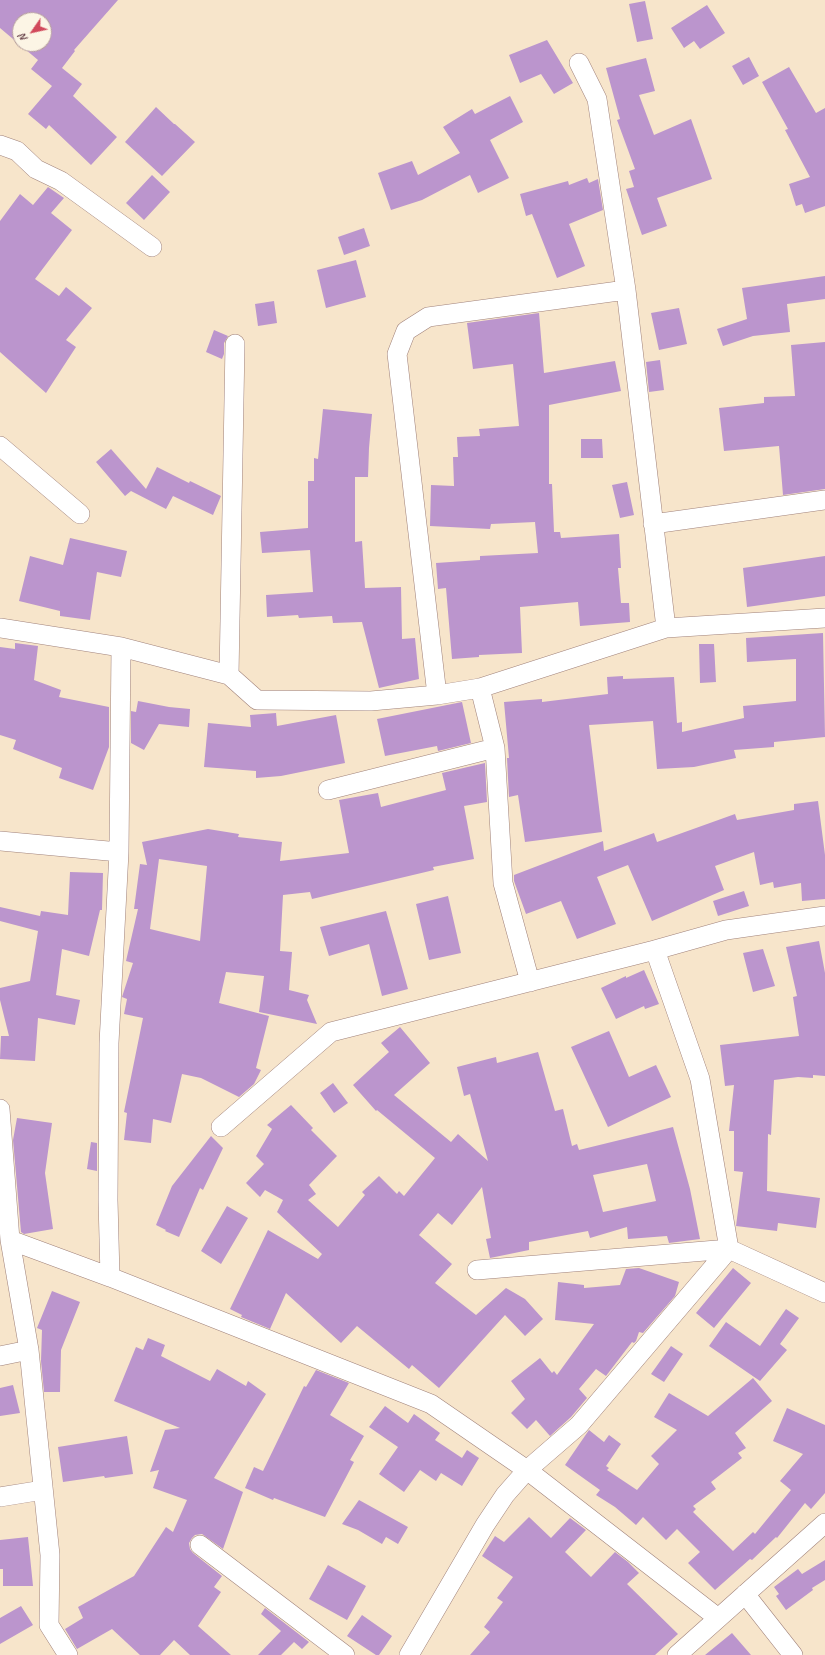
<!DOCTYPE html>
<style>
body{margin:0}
#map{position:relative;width:825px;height:1655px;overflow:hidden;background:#f7e5cb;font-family:Caveat,sans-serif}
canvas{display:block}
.north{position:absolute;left:12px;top:12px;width:40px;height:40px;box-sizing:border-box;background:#fcf5e5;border:1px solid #b59f9b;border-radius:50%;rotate:236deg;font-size:11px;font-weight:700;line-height:16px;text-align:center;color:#4a1f2b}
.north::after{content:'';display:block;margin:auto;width:14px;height:18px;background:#d1495b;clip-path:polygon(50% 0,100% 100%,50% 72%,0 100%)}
</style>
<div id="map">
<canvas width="825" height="1655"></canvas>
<div class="north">N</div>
</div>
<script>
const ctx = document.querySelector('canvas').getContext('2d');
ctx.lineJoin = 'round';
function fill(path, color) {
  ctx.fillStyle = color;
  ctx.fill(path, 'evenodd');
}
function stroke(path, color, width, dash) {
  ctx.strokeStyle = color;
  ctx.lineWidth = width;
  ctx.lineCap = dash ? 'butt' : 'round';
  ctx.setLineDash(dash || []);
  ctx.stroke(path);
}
const building = new Path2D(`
 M 0,0 L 118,0 L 74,50 L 75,51 L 62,68 L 82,84 L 73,96 L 117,137 L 91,165 L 49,125 L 46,129 L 28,114 L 52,86 L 31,69 L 38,60 L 0,28 ZM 20,20 L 44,20 L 44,44 L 20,44 Z
 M 645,1 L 653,39 L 637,42 L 629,4 Z
 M 707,5 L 725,33 L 700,49 L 694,41 L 684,48 L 671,28 Z
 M 547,40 L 573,83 L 554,94 L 541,74 L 520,83 L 509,55 Z
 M 749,57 L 759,76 L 743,85 L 732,66 Z
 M 646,58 L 655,91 L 639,95 L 654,135 L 691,119 L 712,179 L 657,198 L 667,226 L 642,235 L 626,189 L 634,187 L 629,171 L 635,169 L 617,120 L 620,119 L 606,68 Z
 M 789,67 L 816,113 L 825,108 L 825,206 L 805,213 L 802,204 L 796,206 L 789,184 L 810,177 L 785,130 L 788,129 L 762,82 Z
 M 510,96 L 523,122 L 490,140 L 509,178 L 478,193 L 470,175 L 422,200 L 391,210 L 378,173 L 412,161 L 418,175 L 460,153 L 443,127 L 472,109 L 475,114 Z
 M 156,107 L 174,124 L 175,124 L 195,142 L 162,176 L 125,142 Z
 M 152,175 L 170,192 L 144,220 L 126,203 Z
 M 587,178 L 589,183 L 598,179 L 603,210 L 569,224 L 585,266 L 557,278 L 532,214 L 526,216 L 520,194 L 568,181 L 569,185 Z
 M 48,187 L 64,198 L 51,213 L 72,230 L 35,279 L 59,296 L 66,287 L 92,308 L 66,340 L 76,347 L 46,393 L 0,352 L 0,221 L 20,194 L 33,205 Z
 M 364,228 L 370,246 L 344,255 L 338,237 Z
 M 356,260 L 366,297 L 326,308 L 317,270 Z
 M 825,276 L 825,299 L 787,304 L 790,332 L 753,336 L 723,346 L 717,329 L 747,319 L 742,288 Z
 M 274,301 L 277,323 L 258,326 L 255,304 Z
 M 679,308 L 687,344 L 659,350 L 651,313 Z
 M 539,313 L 544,373 L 615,361 L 621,391 L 549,405 L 549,484 L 552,484 L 554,532 L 560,532 L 561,538 L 619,534 L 621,568 L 618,568 L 621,603 L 629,603 L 630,622 L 580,626 L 578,602 L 520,607 L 522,653 L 479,655 L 479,657 L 452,659 L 446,588 L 438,589 L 436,563 L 480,560 L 480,556 L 538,553 L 535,522 L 491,524 L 490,529 L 430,526 L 431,485 L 454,486 L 453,457 L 458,457 L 457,437 L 480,436 L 479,429 L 519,426 L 513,364 L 473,369 L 467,323 Z
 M 214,330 L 228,336 L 224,343 L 224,354 L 222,359 L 206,352 Z
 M 825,342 L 825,489 L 783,495 L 779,446 L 724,451 L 719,408 L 764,403 L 764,397 L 795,396 L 791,345 Z
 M 660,360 L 664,390 L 649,392 L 646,362 Z
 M 323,409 L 372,414 L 369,448 L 368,477 L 355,477 L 355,542 L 362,541 L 365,588 L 401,587 L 402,639 L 415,638 L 419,679 L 379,688 L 362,622 L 333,623 L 332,616 L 299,618 L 298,615 L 267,617 L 266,595 L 313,592 L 310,550 L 262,553 L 260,532 L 308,528 L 308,481 L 314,481 L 314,458 L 318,459 Z
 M 581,439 L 602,439 L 603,458 L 581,458 Z
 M 111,449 L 146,489 L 157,467 L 189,483 L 190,481 L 221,496 L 213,515 L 173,496 L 166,509 L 131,491 L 125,496 L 96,462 Z
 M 627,482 L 634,515 L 620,518 L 612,485 Z
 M 70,538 L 127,551 L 121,577 L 97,572 L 90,620 L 60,616 L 60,611 L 19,601 L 30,556 L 63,565 Z
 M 825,556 L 825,596 L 747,607 L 743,568 Z
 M 823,633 L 825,737 L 774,742 L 774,747 L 734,750 L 736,758 L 694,767 L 657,769 L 653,721 L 589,725 L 602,832 L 525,842 L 518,795 L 509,797 L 507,758 L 509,758 L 504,702 L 542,699 L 542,702 L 608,694 L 607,677 L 623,676 L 623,679 L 674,677 L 677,723 L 682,722 L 682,732 L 744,718 L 743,706 L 796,701 L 796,659 L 747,662 L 746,638 Z
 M 15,643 L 38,646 L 34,680 L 61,690 L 59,697 L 109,707 L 109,747 L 93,790 L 59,778 L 62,768 L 13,749 L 16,740 L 0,735 L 0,647 L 15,649 Z
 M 699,644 L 714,644 L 716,682 L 700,683 Z
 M 138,701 L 169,707 L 190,709 L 189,727 L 159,724 L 144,750 L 131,743 L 131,711 L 136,712 Z
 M 462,702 L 471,743 L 438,751 L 437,746 L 385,756 L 377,719 Z
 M 276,713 L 277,726 L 336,715 L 345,763 L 281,776 L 256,778 L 256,771 L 204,767 L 208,723 L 251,727 L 250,715 Z
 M 485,763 L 487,802 L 464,806 L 474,859 L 433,867 L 434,870 L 312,899 L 310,892 L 283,895 L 280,951 L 292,952 L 289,990 L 309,995 L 307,1000 L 317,1024 L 259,1012 L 264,976 L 226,972 L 219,1003 L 269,1016 L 256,1068 L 261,1070 L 254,1084 L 239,1097 L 201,1078 L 182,1074 L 171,1123 L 153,1119 L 151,1143 L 124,1140 L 127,1113 L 124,1112 L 143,1018 L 124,1014 L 127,999 L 122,997 L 133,963 L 126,961 L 138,909 L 134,909 L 140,864 L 147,865 L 142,842 L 208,829 L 239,834 L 238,837 L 282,842 L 280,861 L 349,853 L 339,800 L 378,793 L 381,807 L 446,790 L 442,773 ZM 159,859 L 207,866 L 200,941 L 150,929 Z
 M 818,801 L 825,855 L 825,899 L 802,901 L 801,883 L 774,888 L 773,882 L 760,885 L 754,852 L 715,866 L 724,890 L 652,921 L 628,865 L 597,877 L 616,924 L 577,939 L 561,901 L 526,914 L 514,881 L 514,875 L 603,841 L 604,851 L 654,833 L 657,842 L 735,814 L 737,820 L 794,810 L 794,804 Z
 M 70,872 L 103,873 L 102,910 L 100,910 L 89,956 L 62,949 L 56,995 L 80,1000 L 75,1025 L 38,1018 L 35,1061 L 0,1059 L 1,1036 L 9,1036 L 0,1000 L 0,988 L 30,981 L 38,931 L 0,921 L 0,907 L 40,916 L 41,911 L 68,915 Z
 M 744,891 L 749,906 L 718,916 L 713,901 Z
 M 448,896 L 461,953 L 429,960 L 416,904 Z
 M 386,911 L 408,989 L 382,996 L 369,944 L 329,956 L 320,927 Z
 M 819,941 L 825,973 L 825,1076 L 813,1075 L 813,1078 L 798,1077 L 774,1080 L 771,1135 L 768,1134 L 767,1191 L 820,1198 L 816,1228 L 778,1223 L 777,1231 L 736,1226 L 743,1172 L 734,1171 L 734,1131 L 729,1131 L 734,1085 L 725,1086 L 720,1045 L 799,1036 L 793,997 L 797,996 L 786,947 Z
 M 763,949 L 775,986 L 753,992 L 743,953 Z
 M 644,970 L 659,1004 L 645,1009 L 644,1006 L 616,1019 L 601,988 L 626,976 L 626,978 Z
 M 400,1027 L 430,1063 L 394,1095 L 451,1142 L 458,1134 L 488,1161 L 470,1094 L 464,1096 L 457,1067 L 496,1057 L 497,1063 L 538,1052 L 555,1111 L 563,1109 L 572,1146 L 577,1144 L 579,1150 L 673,1127 L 690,1189 L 700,1239 L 669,1243 L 667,1236 L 628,1239 L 627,1227 L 590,1238 L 588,1231 L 529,1242 L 529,1250 L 490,1258 L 486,1239 L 491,1238 L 482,1187 L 452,1225 L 438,1213 L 419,1235 L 452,1264 L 435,1283 L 476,1315 L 506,1288 L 525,1299 L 543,1319 L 525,1336 L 505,1315 L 439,1388 L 412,1365 L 409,1369 L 357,1326 L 341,1343 L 286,1293 L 270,1329 L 241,1317 L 242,1315 L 230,1309 L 268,1230 L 318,1259 L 322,1254 L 277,1212 L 283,1200 L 265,1190 L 260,1197 L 246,1183 L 264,1164 L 256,1156 L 272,1129 L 267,1125 L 291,1105 L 313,1128 L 311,1130 L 337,1156 L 309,1185 L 316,1194 L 308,1200 L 338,1227 L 365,1195 L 362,1192 L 379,1176 L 397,1194 L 399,1191 L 404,1196 L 435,1158 L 377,1110 L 376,1111 L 353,1085 L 389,1052 L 381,1043 ZM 647,1164 L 656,1201 L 603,1212 L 593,1175 Z
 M 609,1031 L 629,1077 L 656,1065 L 671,1097 L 608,1127 L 571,1047 Z
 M 333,1083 L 348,1103 L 334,1113 L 320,1093 Z
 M 17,1118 L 52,1123 L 45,1173 L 53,1229 L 24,1234 L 21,1232 L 13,1140 Z
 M 211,1136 L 223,1148 L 203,1190 L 200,1188 L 179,1237 L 165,1231 L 166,1230 L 156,1225 L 172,1186 Z
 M 91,1142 L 97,1143 L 97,1171 L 87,1169 Z
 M 227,1206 L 248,1218 L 221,1264 L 201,1251 Z
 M 639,1268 L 679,1282 L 675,1296 L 643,1333 L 639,1332 L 636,1341 L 634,1343 L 632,1342 L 606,1376 L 596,1369 L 579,1389 L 587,1398 L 571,1417 L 550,1436 L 536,1420 L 527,1429 L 511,1413 L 525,1399 L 511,1381 L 540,1358 L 552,1373 L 554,1371 L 557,1375 L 594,1324 L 555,1320 L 558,1282 L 584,1285 L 584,1288 L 620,1285 L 626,1269 Z
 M 733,1268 L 751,1283 L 714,1328 L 696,1313 Z
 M 52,1291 L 80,1302 L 61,1350 L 60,1392 L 44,1392 L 41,1361 L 42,1330 L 37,1328 Z
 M 786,1309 L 799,1318 L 780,1344 L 787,1350 L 760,1381 L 709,1346 L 726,1322 L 760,1346 Z
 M 148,1338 L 165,1345 L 161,1356 L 210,1381 L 217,1369 L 246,1386 L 248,1381 L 266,1394 L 214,1478 L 243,1492 L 223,1549 L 202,1534 L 195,1535 L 192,1538 L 189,1543 L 190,1549 L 193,1553 L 222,1576 L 214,1587 L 221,1592 L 198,1626 L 231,1655 L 190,1655 L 174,1640 L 160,1655 L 140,1655 L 112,1629 L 77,1649 L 65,1629 L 83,1618 L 78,1607 L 134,1576 L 166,1527 L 173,1532 L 187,1500 L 153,1488 L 159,1470 L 150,1472 L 165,1430 L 180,1428 L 114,1401 L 136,1347 L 143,1350 Z
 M 671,1346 L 683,1354 L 664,1382 L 651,1374 Z
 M 316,1370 L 349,1383 L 330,1415 L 364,1436 L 350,1460 L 354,1462 L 325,1517 L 274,1498 L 273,1500 L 245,1488 L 254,1467 L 263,1471 L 304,1386 L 306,1387 Z
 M 753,1378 L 772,1401 L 735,1433 L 746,1448 L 738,1453 L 742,1458 L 711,1482 L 716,1489 L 693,1506 L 696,1509 L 693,1512 L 733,1551 L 753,1532 L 755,1534 L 791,1490 L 780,1481 L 803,1454 L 773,1441 L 787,1408 L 825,1425 L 825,1493 L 811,1509 L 805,1503 L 777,1538 L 776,1537 L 752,1560 L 750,1559 L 715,1590 L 688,1563 L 700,1552 L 677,1529 L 666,1540 L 643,1517 L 636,1525 L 615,1507 L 596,1495 L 600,1490 L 565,1465 L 589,1430 L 604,1442 L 609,1435 L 621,1444 L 606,1466 L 609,1468 L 607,1470 L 637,1490 L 659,1464 L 651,1456 L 677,1430 L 654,1417 L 669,1393 L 708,1416 Z
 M 13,1385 L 20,1413 L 0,1416 L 0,1388 Z
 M 385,1406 L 408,1423 L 414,1414 L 440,1433 L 435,1440 L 462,1458 L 467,1450 L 479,1458 L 462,1486 L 441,1473 L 436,1481 L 420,1470 L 404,1492 L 379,1474 L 398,1447 L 369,1427 Z
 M 127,1436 L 133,1474 L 105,1478 L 104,1476 L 63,1482 L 58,1447 Z
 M 359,1500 L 408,1527 L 398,1544 L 386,1537 L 382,1544 L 358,1530 L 342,1524 Z
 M 529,1517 L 551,1538 L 570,1518 L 586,1530 L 565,1552 L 591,1577 L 615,1552 L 628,1562 L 639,1573 L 627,1584 L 678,1634 L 655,1655 L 470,1655 L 490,1632 L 484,1627 L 503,1602 L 497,1598 L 513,1577 L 482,1556 L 495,1536 L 504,1542 Z
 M 28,1537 L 33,1586 L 3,1586 L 3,1569 L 0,1569 L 0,1540 Z
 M 825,1560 L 825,1580 L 812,1588 L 813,1590 L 786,1610 L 776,1596 L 779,1594 L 774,1587 L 798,1569 L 802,1574 Z
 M 328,1565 L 366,1586 L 347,1620 L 309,1599 Z
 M 21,1606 L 33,1625 L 0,1644 L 0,1618 Z
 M 265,1608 L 309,1642 L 302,1649 L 294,1642 L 281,1655 L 258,1655 L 281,1631 L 261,1614 Z
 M 362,1615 L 392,1636 L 379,1655 L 376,1655 L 347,1636 Z
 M 732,1633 L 751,1655 L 705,1655 Z`);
const minor = new Path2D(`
 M 579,63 L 597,99 L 626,290 L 666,628
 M 0,145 L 17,151 L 36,169 L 61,181 L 152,247
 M 0,446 L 80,514
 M 653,524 L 825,500
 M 0,628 L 121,647 L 229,675 L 257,700 L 371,701 L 437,695 L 480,688 L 666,628 L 825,618
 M 121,647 L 119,852 L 109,1043 L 108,1200 L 110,1277 L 431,1404 L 527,1470 L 718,1618
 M 229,675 L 235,344
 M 437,695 L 397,354 L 406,331 L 428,317 L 626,290
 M 495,748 L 503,883 L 530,982
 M 328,790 L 495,748 L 480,688
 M 0,841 L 119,852
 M 0,1109 L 10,1240
 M 221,1127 L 331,1032 L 655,950 L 726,930 L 825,916
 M 477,1270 L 729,1249 L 825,1293
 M 29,1350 L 10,1240 L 110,1277
 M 0,1356 L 29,1350 L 50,1555 L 49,1625 L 68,1655
 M 0,1497 L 43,1490
 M 200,1545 L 345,1655
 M 745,1594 L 793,1655
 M 409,1655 L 485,1525 L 505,1495 L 527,1470 L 579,1425 L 729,1249 L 700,1079 L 655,950
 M 677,1655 L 825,1523`);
fill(building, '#bb95cd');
stroke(minor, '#a0827b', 20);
stroke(minor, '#fff', 19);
</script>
